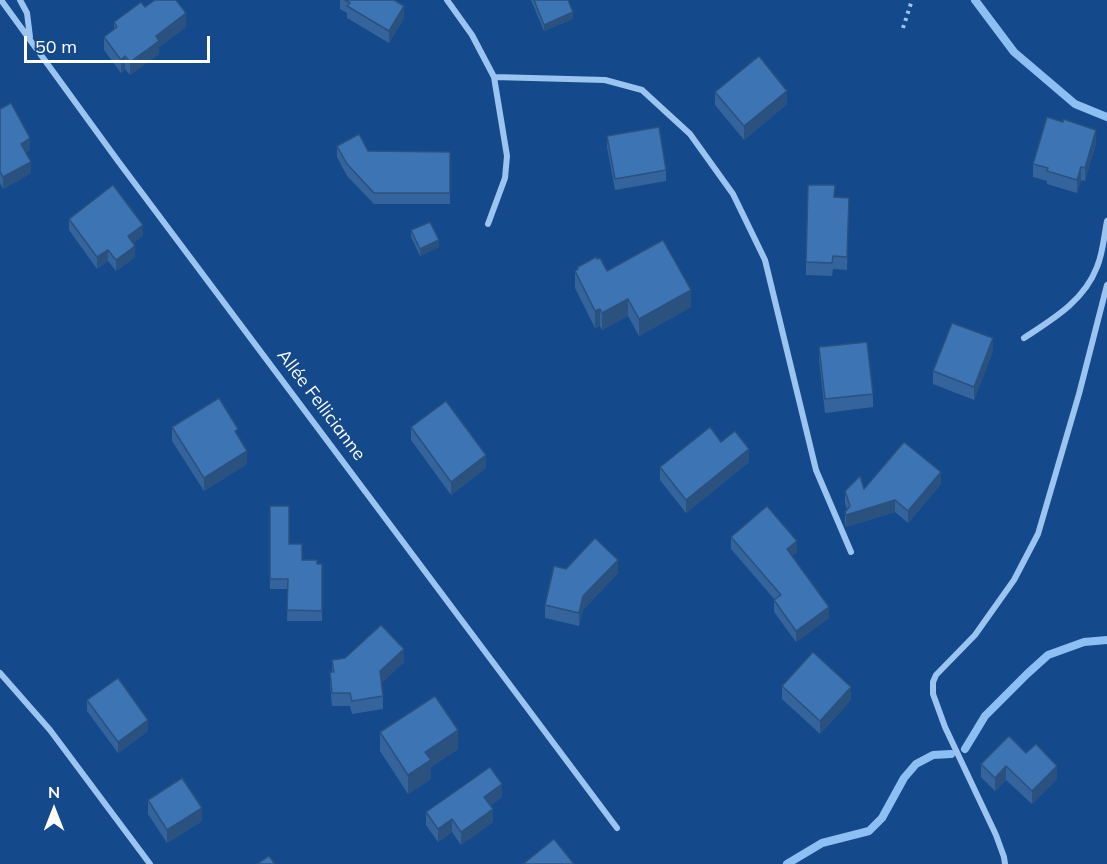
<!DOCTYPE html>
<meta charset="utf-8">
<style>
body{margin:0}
#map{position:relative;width:1107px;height:864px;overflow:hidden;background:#144a8b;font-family:Mulish,sans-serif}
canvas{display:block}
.north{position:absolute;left:24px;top:780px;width:60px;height:60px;-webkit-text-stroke:4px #144a8b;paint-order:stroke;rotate:0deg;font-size:16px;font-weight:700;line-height:24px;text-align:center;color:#fff}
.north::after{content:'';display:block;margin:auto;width:21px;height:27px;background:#fff;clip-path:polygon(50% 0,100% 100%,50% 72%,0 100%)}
.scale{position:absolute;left:24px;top:36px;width:186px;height:27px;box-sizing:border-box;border:3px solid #fff;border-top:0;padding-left:8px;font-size:18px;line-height:21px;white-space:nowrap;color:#fff;-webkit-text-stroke:4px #144a8b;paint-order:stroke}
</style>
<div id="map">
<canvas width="1107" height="864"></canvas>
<div class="north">N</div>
<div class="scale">50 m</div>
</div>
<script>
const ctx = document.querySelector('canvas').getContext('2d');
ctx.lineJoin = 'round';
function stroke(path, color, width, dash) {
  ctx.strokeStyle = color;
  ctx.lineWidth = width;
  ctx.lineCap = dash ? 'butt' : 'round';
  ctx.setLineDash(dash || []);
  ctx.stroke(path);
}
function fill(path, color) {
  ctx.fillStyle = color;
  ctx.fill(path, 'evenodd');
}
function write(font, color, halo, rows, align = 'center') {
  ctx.font = font + ' Mulish,sans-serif';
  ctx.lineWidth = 4.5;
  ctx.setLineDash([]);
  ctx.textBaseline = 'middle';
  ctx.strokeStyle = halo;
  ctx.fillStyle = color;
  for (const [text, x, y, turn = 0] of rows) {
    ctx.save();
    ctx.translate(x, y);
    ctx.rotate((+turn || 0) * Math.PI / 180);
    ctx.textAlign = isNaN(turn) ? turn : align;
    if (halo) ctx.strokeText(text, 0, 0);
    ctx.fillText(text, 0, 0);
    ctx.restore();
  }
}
const stream = new Path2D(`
 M 975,0 L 1014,52 L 1075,104 L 1107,117
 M 965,749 L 985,716 L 1027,674 L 1048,655 L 1084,642 L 1107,640
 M 787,864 L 822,843 L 869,831 L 882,818 L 904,778 L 916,764 L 933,755 L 951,754`);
const path = new Path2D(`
 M 903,28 L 912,0`);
const minor = new Path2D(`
 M 1,0 L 118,161 L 617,828
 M 20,0 L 27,13 L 30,37
 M 447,0 L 472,35 L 494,77 L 507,156 L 505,178 L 488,224
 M 494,77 L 605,80 L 642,90 L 690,134 L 733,194 L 765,260 L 816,470 L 851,552
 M 1024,338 C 1053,319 1084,301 1097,267 C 1103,253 1104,236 1107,221
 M 0,673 L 50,730 L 150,864
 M 1005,864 L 1004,857 L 996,835 L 945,727 L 933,694 L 933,682 L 936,675 L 975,635 L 1014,580 L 1038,534 L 1079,394 L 1107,285`);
const wall = new Path2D(`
 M 340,0 L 394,0 L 404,18 L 389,43 L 347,18 L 347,13 L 340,9 Z
 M 531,0 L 568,0 L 573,19 L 544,31 Z
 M 145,7 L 186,27 L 159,47 L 159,54 L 130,75 L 125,69 L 121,73 L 104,50 L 104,37 L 114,29 L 114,22 Z
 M 715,92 L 787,104 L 744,140 L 715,105 Z
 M 0,109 L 30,150 L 26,152 L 31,173 L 3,189 L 0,183 Z
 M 607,136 L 666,170 L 666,181 L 615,190 L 607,147 Z
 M 1096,143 L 1085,181 L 1081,180 L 1077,193 L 1047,184 L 1047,181 L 1033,177 L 1033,164 Z
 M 337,146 L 368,151 L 450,152 L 450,204 L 374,204 L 347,176 L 337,157 Z
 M 835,197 L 849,198 L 847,270 L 833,269 L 832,276 L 806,275 L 806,262 Z
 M 69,219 L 143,236 L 133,243 L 135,257 L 116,271 L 108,261 L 97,269 L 69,230 Z
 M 411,230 L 439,247 L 420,256 L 411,237 Z
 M 578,267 L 607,271 L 691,307 L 639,336 L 628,316 L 602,330 L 600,326 L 595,328 L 575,288 L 575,271 L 578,270 Z
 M 819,347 L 873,394 L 873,407 L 825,413 L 819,360 Z
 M 993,351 L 974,400 L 933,384 L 933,371 Z
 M 172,427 L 238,437 L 247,464 L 204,491 L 172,441 Z
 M 411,427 L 486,468 L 451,495 L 411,440 Z
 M 721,442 L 749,462 L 686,513 L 660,480 L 660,467 Z
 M 941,484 L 908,523 L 895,512 L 846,527 L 845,524 L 845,512 L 847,510 L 845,503 L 845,491 L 864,489 Z
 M 270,506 L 289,544 L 302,560 L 317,564 L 322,564 L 322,621 L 287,621 L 288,589 L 270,589 Z
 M 731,537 L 797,552 L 792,556 L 829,618 L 796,642 L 774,612 L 774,600 L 775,600 L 731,549 Z
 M 566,569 L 618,573 L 583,610 L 579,626 L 545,618 L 545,605 Z
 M 332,660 L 404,662 L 381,683 L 383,696 L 383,709 L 352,714 L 350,706 L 332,706 L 330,685 L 330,672 L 332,672 Z
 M 782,686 L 851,700 L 820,734 L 782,699 Z
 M 87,700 L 148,731 L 118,753 L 87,711 Z
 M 380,732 L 458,749 L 431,767 L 431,779 L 408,794 L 380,751 Z
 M 1026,753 L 1057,779 L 1032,804 L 1006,780 L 995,791 L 981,777 L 981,764 Z
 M 502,797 L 491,805 L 493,822 L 461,845 L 452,832 L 438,842 L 426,825 L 426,812 Z
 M 148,800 L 202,821 L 167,843 L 148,814 Z`);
const shadedWall = new Path2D(`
 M 404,6 L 404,18 L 389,43 L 389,31 Z
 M 573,12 L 573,19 L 544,31 L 544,25 Z
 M 186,13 L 186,27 L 159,47 L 159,54 L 130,75 L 130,62 L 156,36 Z
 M 125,56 L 125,69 L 121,73 L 121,60 Z
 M 787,91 L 787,104 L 744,140 L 744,126 Z
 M 1096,130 L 1096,143 L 1085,181 L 1085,168 Z
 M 30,138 L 30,150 L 21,155 L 21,144 Z
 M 31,162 L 31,173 L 3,189 L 3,177 Z
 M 1081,167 L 1081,180 L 1077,193 L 1077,180 Z
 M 143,225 L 143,236 L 128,247 L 128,236 Z
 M 439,240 L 439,247 L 420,256 L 420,249 Z
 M 135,246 L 135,257 L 116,271 L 116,260 Z
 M 108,250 L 108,261 L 97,269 L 97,257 Z
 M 691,290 L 691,307 L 639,336 L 639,319 Z
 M 628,299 L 628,316 L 602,330 L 602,313 Z
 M 600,309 L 600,326 L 595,328 L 595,311 Z
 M 993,338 L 993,351 L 974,400 L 974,387 Z
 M 749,449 L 749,462 L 686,513 L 686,500 Z
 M 247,451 L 247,464 L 204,491 L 204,478 Z
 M 486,455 L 486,468 L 451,495 L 451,482 Z
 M 941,472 L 941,484 L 908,523 L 908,511 Z
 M 895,500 L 895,512 L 846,527 L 846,515 Z
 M 797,541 L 797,552 L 787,560 L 787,549 Z
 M 618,560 L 618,573 L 583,610 L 579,626 L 579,613 L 583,596 Z
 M 829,607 L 829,618 L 796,642 L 796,631 Z
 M 404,649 L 404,662 L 380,685 L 380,671 Z
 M 851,687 L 851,700 L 820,734 L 820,721 Z
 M 148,720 L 148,731 L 118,753 L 118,742 Z
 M 458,730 L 458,749 L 431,767 L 431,779 L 408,794 L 408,775 L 425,752 Z
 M 1006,766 L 1006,780 L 995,791 L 995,778 Z
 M 1057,766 L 1057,779 L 1032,804 L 1032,791 Z
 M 502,784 L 502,797 L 484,810 L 484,797 Z
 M 202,808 L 202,821 L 167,843 L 167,830 Z
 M 493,809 L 493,822 L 461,845 L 461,832 Z
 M 452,819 L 452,832 L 438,842 L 438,829 Z`);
const building = new Path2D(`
 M 155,0 L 176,0 L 186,13 L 156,36 L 159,41 L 130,62 L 125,56 L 121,60 L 104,37 L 117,27 L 114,22 L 141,2 L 145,7 Z
 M 345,0 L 394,0 L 404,6 L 389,31 L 347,6 L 350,3 Z
 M 534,0 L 568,0 L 573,12 L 544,25 Z
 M 759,56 L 787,91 L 744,126 L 715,92 Z
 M 11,103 L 30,138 L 21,144 L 31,162 L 3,177 L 0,172 L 0,109 Z
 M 1047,117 L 1063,122 L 1063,119 L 1096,130 L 1085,168 L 1081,167 L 1077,180 L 1047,171 L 1048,168 L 1033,164 Z
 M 659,127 L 666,170 L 615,179 L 607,136 Z
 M 359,134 L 368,151 L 450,152 L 450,193 L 374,193 L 347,164 L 337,146 Z
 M 113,185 L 143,225 L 128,236 L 135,246 L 116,260 L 108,250 L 97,257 L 69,219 Z
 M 808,185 L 835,185 L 834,197 L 849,198 L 847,257 L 833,256 L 832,263 L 806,262 Z
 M 430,222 L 439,240 L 420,249 L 411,230 Z
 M 663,240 L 691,290 L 639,319 L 628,299 L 602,313 L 600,309 L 595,311 L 575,271 L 578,269 L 578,267 L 596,257 L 597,259 L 600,258 L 607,271 Z
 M 952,323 L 993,338 L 974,387 L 933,371 Z
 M 867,342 L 873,394 L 825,399 L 819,347 Z
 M 219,398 L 238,429 L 235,431 L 247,451 L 204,478 L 172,427 Z
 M 446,401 L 486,455 L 451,482 L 411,427 Z
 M 710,427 L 721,442 L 735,431 L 749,449 L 686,500 L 660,467 Z
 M 904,442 L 941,472 L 908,511 L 895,500 L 846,515 L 845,512 L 850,506 L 845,491 L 860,476 L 864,489 Z
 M 270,506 L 289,506 L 289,544 L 302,544 L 302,560 L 317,560 L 317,564 L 322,564 L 322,611 L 287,610 L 288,579 L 270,579 Z
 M 767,506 L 797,541 L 787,549 L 829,607 L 796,631 L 774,600 L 781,595 L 731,537 Z
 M 595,538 L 618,560 L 583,596 L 579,613 L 545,605 L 554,566 L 566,569 Z
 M 381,625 L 404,649 L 380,671 L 383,696 L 352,701 L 350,693 L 332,693 L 330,672 L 334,672 L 332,660 L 345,658 Z
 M 813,652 L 851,687 L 820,721 L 782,686 Z
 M 118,678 L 148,720 L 118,742 L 87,700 Z
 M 435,696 L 458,730 L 425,752 L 431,760 L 408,775 L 380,732 Z
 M 1009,736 L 1026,753 L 1036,744 L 1057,766 L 1032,791 L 1006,766 L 995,778 L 981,764 Z
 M 490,767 L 502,784 L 484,797 L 493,809 L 461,832 L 452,819 L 438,829 L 426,812 Z
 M 182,778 L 202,808 L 167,830 L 148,800 Z
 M 554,839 L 574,864 L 523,864 Z
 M 269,856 L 275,864 L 257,864 Z`);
const streetNames = [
 ["Allée Fellicianne",321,405,53]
];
stroke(stream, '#8ebff3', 8);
stroke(path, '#9cc4f0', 4, [3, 4.5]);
stroke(minor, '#9cc4f0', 6);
fill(wall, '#34649b');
fill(shadedWall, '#2b517e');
fill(building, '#3d74b4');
stroke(building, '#2b517e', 1.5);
write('18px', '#fff', '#144a8b', streetNames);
</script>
